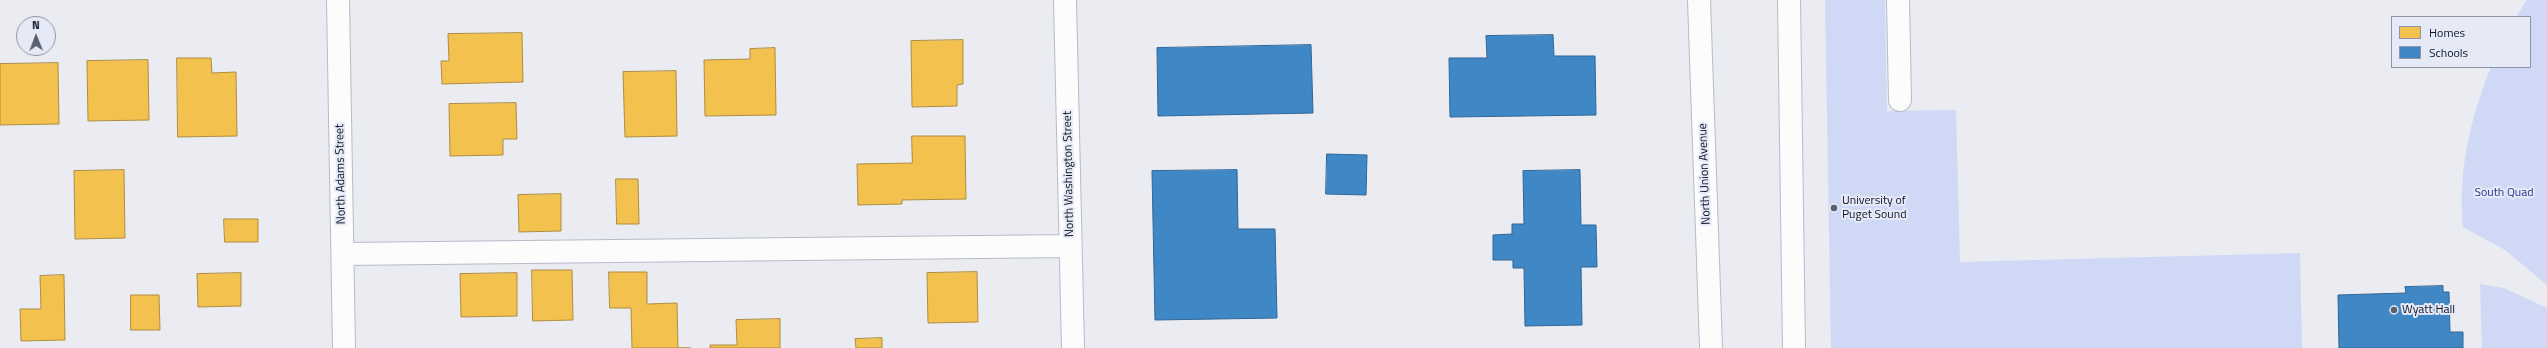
<!DOCTYPE html>
<style>
body{margin:0}
#map{position:relative;width:2547px;height:348px;overflow:hidden;background:#eaecf2;font-family:"Titillium Web",sans-serif}
canvas{display:block}
.legend{position:absolute;left:2391px;top:16px;width:140px;height:52px;box-sizing:border-box;background:#e6eaf6;border:1px solid #9094a4;margin:0;padding:5px 7px;list-style:none;font-size:12px;color:#0e1429}
.legend li{display:flex;align-items:center;gap:8px;height:20px}
.legend b{width:20px;border:1px solid #9094a4}
.north{position:absolute;left:16px;top:16px;width:40px;height:40px;box-sizing:border-box;background:#e6eaf6;border:1px solid #9094a4;border-radius:50%;rotate:359deg;font-size:11px;font-weight:700;line-height:16px;text-align:center;color:#0e1429}
.north::after{content:'';display:block;margin:auto;width:14px;height:18px;background:#5b606f;clip-path:polygon(50% 0,100% 100%,50% 72%,0 100%)}
</style>
<div id="map">
<canvas width="2547" height="348"></canvas>
<ul class="legend">
<li><b style="height:11px;background:#f2c14e"></b>Homes</li>
<li><b style="height:11px;background:#3f88c5"></b>Schools</li>
</ul>
<div class="north">N</div>
</div>
<script>
const ctx = document.querySelector('canvas').getContext('2d');
ctx.lineJoin = 'round';
function fill(path, color) {
  ctx.fillStyle = color;
  ctx.fill(path, 'evenodd');
}
function stroke(path, color, width, dash) {
  ctx.strokeStyle = color;
  ctx.lineWidth = width;
  ctx.lineCap = dash ? 'butt' : 'round';
  ctx.setLineDash(dash || []);
  ctx.stroke(path);
}
function write(font, color, halo, rows, align = 'center') {
  ctx.font = font + ' "Titillium Web",sans-serif';
  ctx.lineWidth = 4;
  ctx.setLineDash([]);
  ctx.textBaseline = 'middle';
  ctx.strokeStyle = halo;
  ctx.fillStyle = color;
  for (const [text, x, y, turn = 0] of rows) {
    ctx.save();
    ctx.translate(x, y);
    ctx.rotate((+turn || 0) * Math.PI / 180);
    ctx.textAlign = isNaN(turn) ? turn : align;
    if (halo) ctx.strokeText(text, 0, 0);
    ctx.fillText(text, 0, 0);
    ctx.restore();
  }
}
const green = new Path2D(`
 M 1825,0 L 1885,0 L 1887,111 L 1956,110 L 1960,262 L 2300,253 L 2302,348 L 1831,348 Z
 M 2527,0 L 2547,0 L 2547,285 L 2505,250 L 2463,227 C 2458,171 2470,119 2491,67 L 2530,67 L 2530,17 L 2516,17 Z
 M 2480,284 L 2504,288 L 2547,308 L 2547,348 L 2482,348 Z`);
const homes = new Path2D(`
 M 522,33 L 523,82 L 442,84 L 441,61 L 449,61 L 448,34 Z
 M 963,40 L 963,84 L 957,85 L 957,106 L 912,107 L 911,41 Z
 M 775,48 L 776,115 L 705,116 L 704,60 L 750,59 L 750,49 Z
 M 177,58 L 211,58 L 212,73 L 236,72 L 237,136 L 178,137 Z
 M 148,60 L 149,120 L 88,121 L 87,61 Z
 M 58,63 L 59,124 L 0,125 L 0,64 Z
 M 676,71 L 677,136 L 625,137 L 623,72 Z
 M 516,103 L 517,139 L 503,139 L 503,155 L 450,156 L 449,104 Z
 M 912,136 L 965,136 L 966,199 L 902,200 L 902,204 L 858,205 L 857,164 L 912,163 Z
 M 124,170 L 125,238 L 75,239 L 74,171 Z
 M 616,179 L 638,179 L 639,224 L 617,224 Z
 M 561,194 L 561,231 L 519,232 L 518,195 Z
 M 224,219 L 258,219 L 258,242 L 225,242 Z
 M 532,270 L 572,270 L 573,320 L 533,321 Z
 M 609,272 L 647,272 L 647,304 L 677,303 L 678,348 L 691,348 L 632,348 L 631,308 L 610,308 Z
 M 977,272 L 978,322 L 928,323 L 927,273 Z
 M 241,273 L 241,306 L 198,307 L 197,274 Z
 M 517,273 L 517,316 L 461,317 L 460,274 Z
 M 64,275 L 65,340 L 21,341 L 20,309 L 41,309 L 40,276 Z
 M 131,295 L 159,295 L 160,330 L 131,330 Z
 M 780,319 L 780,348 L 710,348 L 710,345 L 737,345 L 736,320 Z
 M 882,338 L 882,348 L 856,348 L 855,339 Z`);
const schools = new Path2D(`
 M 1553,35 L 1554,56 L 1595,56 L 1596,115 L 1450,117 L 1449,58 L 1487,58 L 1486,36 Z
 M 1311,45 L 1313,113 L 1158,116 L 1157,48 Z
 M 1327,154 L 1367,155 L 1366,195 L 1326,194 Z
 M 1237,170 L 1238,229 L 1275,229 L 1277,318 L 1155,320 L 1152,171 Z
 M 1580,170 L 1581,225 L 1596,225 L 1597,267 L 1581,267 L 1582,325 L 1525,326 L 1524,268 L 1513,268 L 1513,260 L 1493,260 L 1493,235 L 1512,234 L 1512,224 L 1524,224 L 1523,171 Z
 M 2443,286 L 2443,292 L 2449,292 L 2450,332 L 2463,332 L 2463,348 L 2339,348 L 2338,295 L 2406,293 L 2405,287 Z`);
const minor = new Path2D(`
 M 338,0 L 344,348
 M 1065,0 L 1073,348
 M 1699,0 L 1711,348
 M 1789,0 L 1794,348
 M 1898,0 L 1900,100
 M 343,254 L 1070,246`);
const markers = [
 [1834,208,4,"#5b606f"],
 [2394,310,4,"#5b606f"]
];
const streetNames = [
 ["North Adams Street",341,174,-91],
 ["North Washington Street",1069,174,-91],
 ["North Union Avenue",1705,174,-92]
];
const parkNames = [
 ["South Quad",2504,193]
];
const poiNames = [
 ["University of",1842,201],
 ["Puget Sound",1842,215],
 ["Wyatt Hall",2402,310]
];
fill(green, '#cfd9f5');
fill(homes, '#f2c14e');
stroke(homes, '#ae8d43', 1);
fill(schools, '#3f88c5');
stroke(schools, '#306596', 1);
stroke(minor, '#b7bbc8', 24);
stroke(minor, '#fcfcfd', 22);
for (const [x, y, r, color] of markers) {
  const dot = new Path2D();
  dot.arc(x, y, r, 0, 2 * Math.PI);
  ctx.fillStyle = color;
  ctx.fill(dot);
  stroke(dot, '#e6eaf6', 1.5);
}
write('12px', '#0e1429', '#e6eaf6', streetNames);
write('12px', '#243492', '#e6eaf6', parkNames);
write('12px', '#0e1429', '#e6eaf6', poiNames, 'left');
</script>
